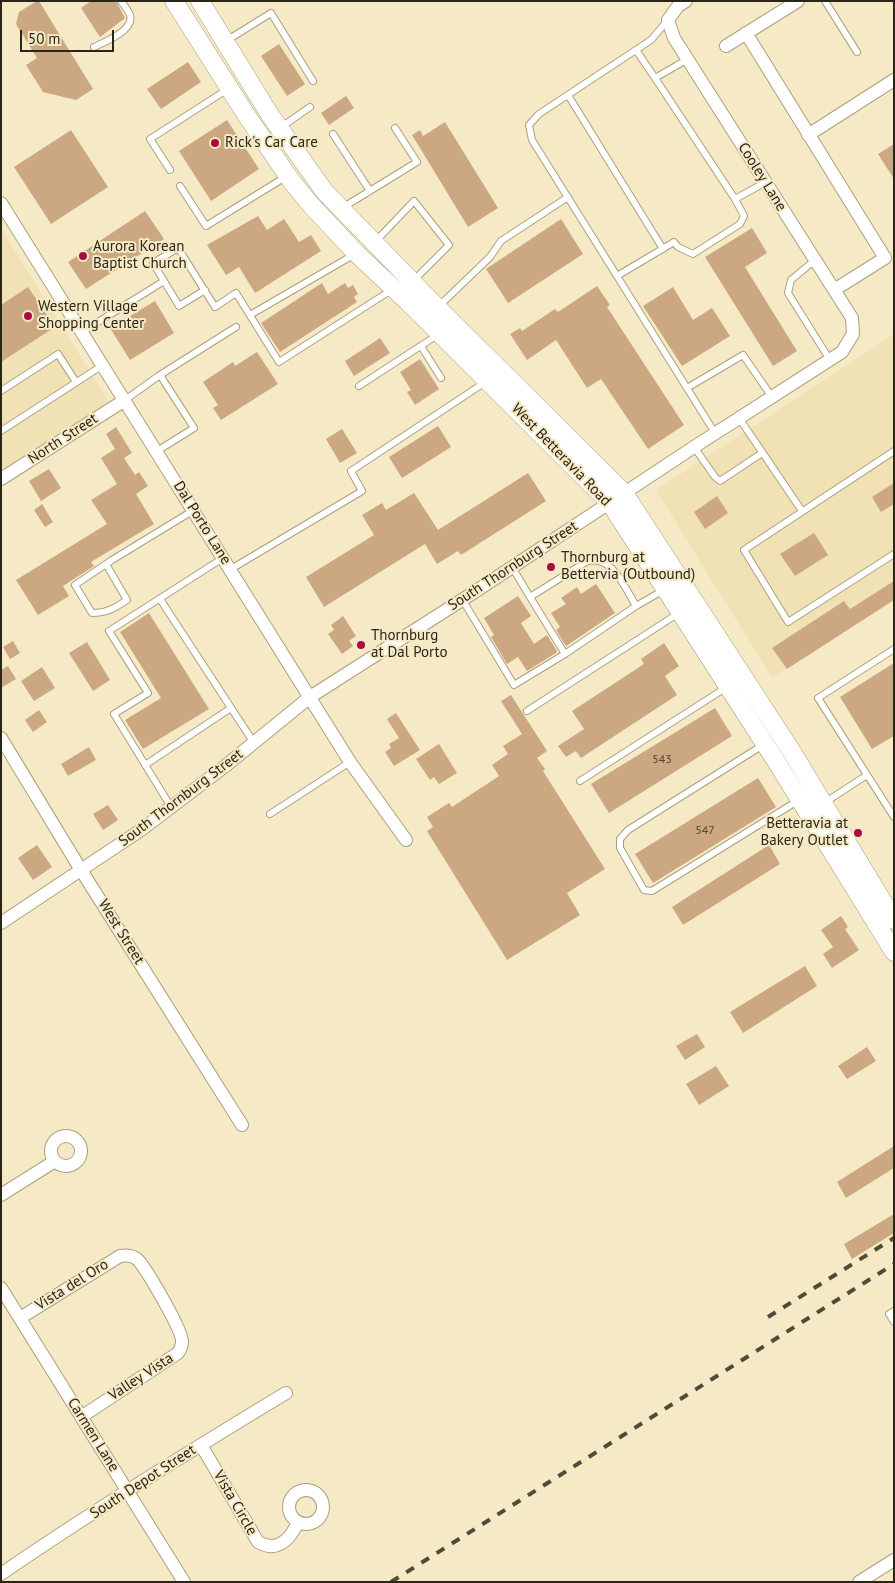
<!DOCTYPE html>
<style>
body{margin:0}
#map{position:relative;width:895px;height:1583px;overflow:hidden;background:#f6eac6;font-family:"PT Sans",sans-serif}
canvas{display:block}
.frame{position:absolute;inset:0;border:2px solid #292517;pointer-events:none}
.scale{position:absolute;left:20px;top:30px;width:94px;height:22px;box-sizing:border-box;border:2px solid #292517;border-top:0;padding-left:6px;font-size:15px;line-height:18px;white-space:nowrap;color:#292517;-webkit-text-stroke:4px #f6eac6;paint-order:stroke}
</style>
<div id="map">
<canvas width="895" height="1583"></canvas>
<div class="frame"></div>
<div class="scale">50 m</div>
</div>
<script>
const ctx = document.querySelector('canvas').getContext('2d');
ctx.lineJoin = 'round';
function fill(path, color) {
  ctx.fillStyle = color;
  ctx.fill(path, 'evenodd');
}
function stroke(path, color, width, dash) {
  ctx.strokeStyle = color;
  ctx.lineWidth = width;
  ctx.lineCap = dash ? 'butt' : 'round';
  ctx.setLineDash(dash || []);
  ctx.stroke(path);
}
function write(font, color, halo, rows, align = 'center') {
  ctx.font = font + ' "PT Sans",sans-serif';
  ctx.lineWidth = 4;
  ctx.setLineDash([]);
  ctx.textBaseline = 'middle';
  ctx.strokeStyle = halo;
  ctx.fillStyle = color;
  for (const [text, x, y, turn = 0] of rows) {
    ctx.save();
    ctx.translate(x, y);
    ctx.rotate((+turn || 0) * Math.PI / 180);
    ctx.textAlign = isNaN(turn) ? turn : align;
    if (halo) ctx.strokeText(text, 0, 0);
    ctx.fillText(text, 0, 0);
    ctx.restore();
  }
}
const built = new Path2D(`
 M 1,228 L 110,404 L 1,471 Z
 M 894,334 L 894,600 L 772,678 L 656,490 Z`);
const building = new Path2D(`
 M 37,1 L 39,1 L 93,89 L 76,100 L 43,92 L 26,65 L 37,58 L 16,24 L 19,12 Z
 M 91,1 L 116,1 L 125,18 L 100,37 L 81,8 Z
 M 279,44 L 305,84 L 287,96 L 261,56 Z
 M 188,62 L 201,82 L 161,109 L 147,89 Z
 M 346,96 L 354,108 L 329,125 L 321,113 Z
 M 227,120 L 259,169 L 211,201 L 179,151 Z
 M 445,122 L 498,208 L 468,227 L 412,135 L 420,130 L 423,136 Z
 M 71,130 L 108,187 L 51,224 L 14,167 Z
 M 894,144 L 894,179 L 878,154 Z
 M 145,211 L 164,239 L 86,289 L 68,262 Z
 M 258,216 L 267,230 L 284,219 L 299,242 L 311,235 L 321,251 L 255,293 L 239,267 L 226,275 L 207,245 Z
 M 561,219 L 583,254 L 508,303 L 486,269 Z
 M 752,228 L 767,253 L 745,267 L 797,351 L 773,366 L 705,257 Z
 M 322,283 L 328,294 L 345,283 L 348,288 L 353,285 L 358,294 L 354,297 L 357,302 L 280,352 L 261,323 Z
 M 597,286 L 610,305 L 607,307 L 684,425 L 648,449 L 601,379 L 587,388 L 556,340 L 527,360 L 510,334 L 520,328 L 522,331 L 555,309 L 558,312 Z
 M 28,287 L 55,327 L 1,362 L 1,305 Z
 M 673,287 L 693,320 L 712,308 L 730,336 L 682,366 L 643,306 Z
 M 155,301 L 174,333 L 130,360 L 110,328 Z
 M 380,338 L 390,353 L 354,376 L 345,361 Z
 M 257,352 L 278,384 L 221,420 L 213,408 L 218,405 L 203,382 L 233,362 L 235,366 Z
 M 420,359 L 439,389 L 415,405 L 407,392 L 411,390 L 400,372 Z
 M 438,426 L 451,447 L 402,478 L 389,457 Z
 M 116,427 L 132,453 L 124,458 L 135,475 L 139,472 L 148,486 L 136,494 L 154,524 L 91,562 L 94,566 L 63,586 L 69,596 L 38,615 L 16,580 L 107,524 L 91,500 L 117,484 L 101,458 L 115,449 L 106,434 Z
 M 342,429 L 357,453 L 340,463 L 326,439 Z
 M 49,469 L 61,488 L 41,501 L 29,481 Z
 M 528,473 L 546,501 L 461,555 L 458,551 L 437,564 L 425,544 L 324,607 L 306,577 L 374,535 L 362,515 L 382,503 L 386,510 L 414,493 L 438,530 Z
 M 894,483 L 894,504 L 881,512 L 872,497 Z
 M 717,496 L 728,513 L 705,529 L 694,512 Z
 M 42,504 L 53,522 L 45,527 L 34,510 Z
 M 814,533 L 828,555 L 795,576 L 780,554 Z
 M 894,581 L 894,600 L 787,669 L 772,648 L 844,601 L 850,609 Z
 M 596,584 L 615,613 L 566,646 L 556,630 L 560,627 L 551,613 L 566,604 L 561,598 L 577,587 L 581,594 Z
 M 518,596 L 531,616 L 521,623 L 534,644 L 547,635 L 557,651 L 556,653 L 527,671 L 518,657 L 507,664 L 491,637 L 494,635 L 484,618 Z
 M 149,613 L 209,709 L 143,749 L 125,720 L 161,698 L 120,632 Z
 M 343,616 L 356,636 L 349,641 L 353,646 L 342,654 L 328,634 L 334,630 L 331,625 Z
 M 13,641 L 20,653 L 10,659 L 3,647 Z
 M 87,642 L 110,680 L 93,691 L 69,653 Z
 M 664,643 L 679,666 L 665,676 L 677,695 L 581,758 L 576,751 L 566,757 L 558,746 L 584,729 L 572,711 L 644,664 L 641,659 Z
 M 894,663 L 894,736 L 872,749 L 840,697 Z
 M 8,666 L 16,679 L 1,688 L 1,670 Z
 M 42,667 L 55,688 L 34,701 L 21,681 Z
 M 511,695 L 547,751 L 537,758 L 545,769 L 543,771 L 605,869 L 567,893 L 580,915 L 507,960 L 427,831 L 433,827 L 427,817 L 449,803 L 452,807 L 499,776 L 492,765 L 508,754 L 503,746 L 522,734 L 501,701 Z
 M 715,708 L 732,736 L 609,813 L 591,784 Z
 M 39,710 L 47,722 L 33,732 L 25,720 Z
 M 396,713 L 420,750 L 394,766 L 385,752 L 391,748 L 389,744 L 399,738 L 387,719 Z
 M 439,744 L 457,773 L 439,784 L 434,777 L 430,780 L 416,759 Z
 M 89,747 L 96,760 L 68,776 L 61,764 Z
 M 758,778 L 776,807 L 653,883 L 635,854 Z
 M 108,805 L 118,820 L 103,830 L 93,814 Z
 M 37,845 L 52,867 L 33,880 L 18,858 Z
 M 769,845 L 780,864 L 683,925 L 672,907 Z
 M 841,916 L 848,927 L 845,929 L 859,950 L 832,968 L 823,954 L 833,947 L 821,930 Z
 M 805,966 L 817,986 L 743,1033 L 730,1012 Z
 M 697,1034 L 705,1047 L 685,1060 L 676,1046 Z
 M 867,1047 L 876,1061 L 847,1079 L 838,1066 Z
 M 716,1066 L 729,1086 L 699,1105 L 686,1084 Z
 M 894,1146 L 894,1168 L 846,1198 L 837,1182 Z
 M 894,1214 L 894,1233 L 852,1259 L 844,1244 Z`);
const lane = new Path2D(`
 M 825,1 L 857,52
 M 668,20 L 651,40 L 539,114 L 529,125 L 532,140 L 715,433
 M 226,41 L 271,13 L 313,81
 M 94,47 C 105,42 135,30 130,15 C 128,10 124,5 121,1
 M 636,50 L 655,78 L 688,59
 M 655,78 L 735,199
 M 568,95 L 663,249
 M 280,128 L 310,107
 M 333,134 L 370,191
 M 170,170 L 150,139 L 228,89
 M 180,186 L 206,226 L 287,176
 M 342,208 L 417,162 L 395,128
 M 375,242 L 414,201 L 449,245 L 413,281
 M 815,260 L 791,280 L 788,293 L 830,360
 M 617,276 L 674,242 L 678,247 L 693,254 L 740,224 L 744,216 L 735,199 L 766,182
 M 164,281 L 179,306 L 205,290
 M 438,307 L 490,257 L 501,241 L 568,197
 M 250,315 L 355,254
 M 82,332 L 164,281 L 153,263 L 178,248 L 215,307 L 236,293 L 279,362 L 393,289
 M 421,346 L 441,378
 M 359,386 L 439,334
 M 687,388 L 743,355 L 772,397
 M 1,391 L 58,354 L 76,382
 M 125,400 L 160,375
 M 739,418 L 802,511
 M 1,431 L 103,365
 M 694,447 L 715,477 L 720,481 L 762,453
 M 157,451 L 194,428 L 160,375 L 236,327
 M 894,451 L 744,550 L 788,622 L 894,554
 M 106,564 L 127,600 C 115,608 107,613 92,613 L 75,585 L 112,560 L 194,510
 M 512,567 L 530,597
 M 231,569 L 362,491 L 351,471 L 487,381
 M 160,599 L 254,743
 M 462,599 L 514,685 L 565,654
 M 636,606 L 565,654 L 530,597 L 586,562 C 612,553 625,588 636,606 L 664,590
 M 894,649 L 818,698 L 894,817
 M 527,711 L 679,613
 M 763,745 L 628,830 L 620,839 L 620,848 L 644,890 L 652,891 L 799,800
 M 145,765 L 231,708
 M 580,781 L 727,687
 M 824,803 L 867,775
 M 171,807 L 114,714 L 148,693 L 109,631 L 223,558
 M 270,814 L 350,762
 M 894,1311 L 889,1314 L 894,1322`);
const street = new Path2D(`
 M 746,33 L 885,258 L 834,290
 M 726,46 L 798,1
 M 808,135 L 894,80
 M 1,203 L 350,762 L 406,840
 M 1,479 L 125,400
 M 1,738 L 81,870 L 242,1125
 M 1,923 L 141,830 L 224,767 L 310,697 L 473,593 L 694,447 L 842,352 L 853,334 L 852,318 L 674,38 L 668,20 L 678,6 L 686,1
 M51 1151a15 15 0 1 1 30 0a15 15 0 1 1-30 0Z
 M 1,1195 L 55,1161
 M 1,1288 L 184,1582
 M 20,1318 L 120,1256 C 126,1255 133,1255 138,1260 C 147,1270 183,1331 182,1342 C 182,1346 180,1350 178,1353 L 81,1417
 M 201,1445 L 258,1542 C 277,1553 290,1540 298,1522
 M289 1507a17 17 0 1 1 34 0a17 17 0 1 1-34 0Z
 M 1,1574 C 94,1510 190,1451 286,1393
 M 859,1582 L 894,1560`);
const secondary = new Path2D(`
 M 174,1 L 247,116 L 292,182 L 310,204 L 356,253 L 407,301 L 610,503 L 776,761 L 894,952
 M 200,1 L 270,115 L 325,192 L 431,301 L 624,493 L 792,752 L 894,920`);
const rail = new Path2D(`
 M 768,1317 L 894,1238
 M 391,1582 L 894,1264`);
const markers = [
 [215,143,5,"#a60e42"],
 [83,256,5,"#a60e42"],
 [28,316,5,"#a60e42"],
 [551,567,5,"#a60e42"],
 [361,645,5,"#a60e42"],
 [858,833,5,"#a60e42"]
];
const numberNames = [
 ["543",662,760],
 ["547",705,831]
];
const poiNames = [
 ["Rick's Car Care",225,143],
 ["Aurora Korean",93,247],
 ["Baptist Church",93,264],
 ["Western Village",38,307],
 ["Shopping Center",38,324],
 ["Thornburg at",561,558],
 ["Bettervia (Outbound)",561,575],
 ["Thornburg",371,636],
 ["at Dal Porto",371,653],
 ["Betteravia at",848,824,"right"],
 ["Bakery Outlet",848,841,"right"]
];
const streetNames = [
 ["Cooley Lane",762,177,58],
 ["North Street",63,439,-33],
 ["West Betteravia Road",561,455,46],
 ["Dal Porto Lane",202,523,58],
 ["South Thornburg Street",513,566,-33],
 ["South Thornburg Street",181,798,-37],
 ["West Street",121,932,58],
 ["Vista del Oro",72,1285,-32],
 ["Valley Vista",141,1377,-33],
 ["Carmen Lane",93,1435,58],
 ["South Depot Street",143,1482,-33],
 ["Vista Circle",235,1503,60]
];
fill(built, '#f1e2b6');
fill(building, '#cba882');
stroke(lane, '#aba07d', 8);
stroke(street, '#aba07d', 14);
stroke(secondary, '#aba07d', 19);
stroke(lane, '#fff', 6);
stroke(street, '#fff', 12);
stroke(secondary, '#fff', 18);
stroke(rail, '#504b39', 4, [9, 9]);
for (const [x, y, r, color] of markers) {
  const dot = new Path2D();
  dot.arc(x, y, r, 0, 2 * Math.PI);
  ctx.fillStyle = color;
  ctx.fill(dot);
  stroke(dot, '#f6eac6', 2);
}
write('12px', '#524632', null, numberNames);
write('15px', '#292517', '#f6eac6', poiNames, 'left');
write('15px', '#292517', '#f6eac6', streetNames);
</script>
